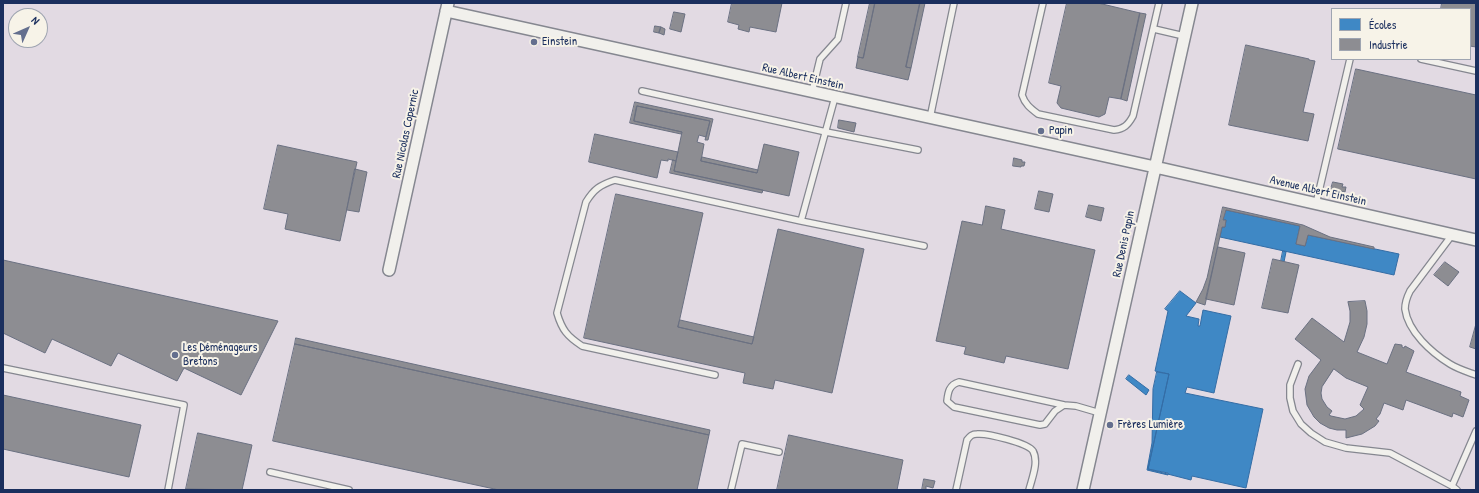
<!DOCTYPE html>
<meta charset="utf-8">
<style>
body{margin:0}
#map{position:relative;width:1479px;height:493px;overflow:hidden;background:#ece7e8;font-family:"Patrick Hand",sans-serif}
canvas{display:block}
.frame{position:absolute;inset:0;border:4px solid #1b2f5e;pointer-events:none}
.legend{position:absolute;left:1331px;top:8px;width:140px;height:52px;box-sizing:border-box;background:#f7f3e8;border:1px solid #9fa5b1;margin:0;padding:5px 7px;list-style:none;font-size:12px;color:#1b2f5e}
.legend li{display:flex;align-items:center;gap:8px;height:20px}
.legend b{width:20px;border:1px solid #9fa5b1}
.north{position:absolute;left:8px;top:8px;width:40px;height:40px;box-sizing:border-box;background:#f7f3e8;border:1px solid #9fa5b1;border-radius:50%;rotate:45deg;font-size:11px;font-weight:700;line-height:16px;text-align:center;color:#1b2f5e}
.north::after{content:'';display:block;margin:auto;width:14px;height:18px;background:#646f8e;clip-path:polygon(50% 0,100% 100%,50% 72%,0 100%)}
</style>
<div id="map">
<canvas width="1479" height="493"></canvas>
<div class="frame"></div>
<ul class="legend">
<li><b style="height:11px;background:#3f88c5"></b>Écoles</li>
<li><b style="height:11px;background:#8d8d92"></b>Industrie</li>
</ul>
<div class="north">N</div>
</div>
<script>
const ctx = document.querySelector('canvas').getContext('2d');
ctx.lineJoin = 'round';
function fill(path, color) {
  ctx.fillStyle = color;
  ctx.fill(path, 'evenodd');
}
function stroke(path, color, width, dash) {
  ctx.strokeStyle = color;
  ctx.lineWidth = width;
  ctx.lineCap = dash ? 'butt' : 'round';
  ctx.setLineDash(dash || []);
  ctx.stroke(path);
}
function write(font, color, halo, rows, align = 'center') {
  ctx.font = font + ' "Patrick Hand",sans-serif';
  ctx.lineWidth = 4;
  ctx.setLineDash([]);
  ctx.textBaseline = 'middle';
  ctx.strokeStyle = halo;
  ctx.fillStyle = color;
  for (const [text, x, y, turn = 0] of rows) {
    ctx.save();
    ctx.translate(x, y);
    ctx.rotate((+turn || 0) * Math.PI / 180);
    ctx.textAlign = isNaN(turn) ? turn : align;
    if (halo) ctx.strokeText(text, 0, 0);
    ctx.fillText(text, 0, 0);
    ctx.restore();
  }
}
const built = new Path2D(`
 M 3,3 L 1476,3 L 1476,490 L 3,490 ZM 1332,9 L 1470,9 L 1470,59 L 1332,59 ZM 16,16 L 40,16 L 40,40 L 16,40 Z`);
const schools = new Path2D(`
 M 1226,210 L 1300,226 L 1296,244 L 1305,246 L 1308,235 L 1399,254 L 1394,275 L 1220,237 L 1222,227 L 1225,227 L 1226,220 L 1223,220 Z
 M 1283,251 L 1286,252 L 1284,262 L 1281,261 Z
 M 1180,291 L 1196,303 L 1186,316 L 1199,319 L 1198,326 L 1200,326 L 1203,310 L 1231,316 L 1214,393 L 1187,387 L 1185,393 L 1263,409 L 1246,488 L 1192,476 L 1191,480 L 1148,469 L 1169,374 L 1155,371 L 1168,311 L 1165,309 Z
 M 1157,372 L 1169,374 L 1148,469 L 1168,473 L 1168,475 L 1147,470 L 1152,443 L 1153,389 Z
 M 1129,375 L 1149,390 L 1146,395 L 1126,379 Z`);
const industry = new Path2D(`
 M 732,3 L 782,3 L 776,32 L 750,27 L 749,32 L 738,29 L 739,25 L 728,22 Z
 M 870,3 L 875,3 L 863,58 L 858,57 Z
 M 875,3 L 920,3 L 906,67 L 911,68 L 908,80 L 856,68 L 858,57 L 863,58 Z
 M 920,3 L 925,3 L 911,68 L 906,67 Z
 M 1067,3 L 1098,3 L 1140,13 L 1121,99 L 1109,97 L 1105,114 L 1099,117 L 1061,108 L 1057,103 L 1061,86 L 1049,83 Z
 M 1442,3 L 1476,3 L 1476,47 L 1470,46 L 1470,9 L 1441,9 Z
 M 674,12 L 685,14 L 681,32 L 670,29 Z
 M 1140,13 L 1146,14 L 1127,101 L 1121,99 Z
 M 655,26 L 661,27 L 659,33 L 654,32 Z
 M 661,27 L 665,29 L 664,35 L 659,33 Z
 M 1246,45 L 1309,59 L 1309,60 L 1315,61 L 1303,112 L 1314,114 L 1308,141 L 1229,125 Z
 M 1356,69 L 1476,95 L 1476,179 L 1338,149 Z
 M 635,102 L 713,119 L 708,140 L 705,140 L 710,121 L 637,106 L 634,121 L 682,132 L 681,134 L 630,123 Z
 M 637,106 L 710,121 L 706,137 L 699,135 L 697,142 L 704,144 L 701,161 L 757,173 L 764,144 L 799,152 L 789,196 L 674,171 L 682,132 L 634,121 Z
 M 839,120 L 856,123 L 854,132 L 838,128 Z
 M 595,134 L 678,152 L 676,161 L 668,159 L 668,161 L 661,160 L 657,178 L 589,162 Z
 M 278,145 L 357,162 L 340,241 L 285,229 L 288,214 L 264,209 Z
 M 702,157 L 758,170 L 757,173 L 701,161 Z
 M 1014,158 L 1022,160 L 1022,162 L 1025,162 L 1024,166 L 1021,166 L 1021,167 L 1013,166 Z
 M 673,160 L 676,161 L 674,171 L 763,190 L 762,193 L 670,173 Z
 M 355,169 L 367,172 L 359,212 L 347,210 Z
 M 1333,182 L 1343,184 L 1342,187 L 1346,187 L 1345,192 L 1331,189 Z
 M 1039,191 L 1053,194 L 1049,212 L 1035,209 Z
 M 616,194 L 703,213 L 678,327 L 752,344 L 778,229 L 864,249 L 832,393 L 775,380 L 773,389 L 743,383 L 745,373 L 584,338 Z
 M 1089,205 L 1104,208 L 1101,221 L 1086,217 Z
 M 986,206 L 1005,210 L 1001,229 L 1095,250 L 1068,369 L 1006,356 L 1004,363 L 964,354 L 966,347 L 936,341 L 962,221 L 982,225 Z
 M 1223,207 L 1303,225 L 1330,237 L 1374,247 L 1374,249 L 1308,235 L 1305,246 L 1296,244 L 1300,226 L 1226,210 L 1223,220 L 1226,220 L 1225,227 L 1222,227 L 1205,305 L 1196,302 L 1203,289 L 1207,278 Z
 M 1218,247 L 1245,253 L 1234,305 L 1206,299 Z
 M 1273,259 L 1299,265 L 1288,313 L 1262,308 Z
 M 3,260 L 278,321 L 241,395 L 184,368 L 177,381 L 118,353 L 111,366 L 52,339 L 45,353 L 3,333 Z
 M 1445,262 L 1459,272 L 1448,286 L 1434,275 Z
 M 1365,301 L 1367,311 L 1367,324 L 1364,337 L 1357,352 L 1387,364 L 1395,344 L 1402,345 L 1402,347 L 1404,348 L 1405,346 L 1414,351 L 1406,372 L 1461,392 L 1460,396 L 1469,400 L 1463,417 L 1453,413 L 1452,417 L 1406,400 L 1403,410 L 1384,403 L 1380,414 L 1376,419 L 1379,421 L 1375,426 L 1362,434 L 1346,438 L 1346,430 L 1337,430 L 1329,428 L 1320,423 L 1314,417 L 1307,405 L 1305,389 L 1309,376 L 1321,360 L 1295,339 L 1312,318 L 1344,342 L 1350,322 L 1350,311 L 1348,302 ZM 1334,369 L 1346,378 L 1368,387 L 1360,405 L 1364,409 L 1356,416 L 1345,419 L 1331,416 L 1329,415 L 1332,411 L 1327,407 L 1322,399 L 1321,393 L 1322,387 Z
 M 680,320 L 754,337 L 752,344 L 678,327 Z
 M 1476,324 L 1476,349 L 1470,347 Z
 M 296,338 L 710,430 L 709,435 L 295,344 Z
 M 295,344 L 709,435 L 697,490 L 499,490 L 273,441 Z
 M 3,395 L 141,425 L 129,477 L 3,449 Z
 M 198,433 L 252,445 L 242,490 L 186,489 Z
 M 789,435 L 903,460 L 897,490 L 777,490 Z
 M 924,479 L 935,481 L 933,488 L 926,486 L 926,490 L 922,490 Z`);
const service = new Path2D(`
 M 1043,3 L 1022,95 C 1025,104 1030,108 1038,114 L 1114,130 C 1124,129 1128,125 1133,116 L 1159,3
 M 1154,29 L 1184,36
 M 1421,59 L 1476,71
 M 642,91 L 826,132 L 918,150
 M 812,92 L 820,59 L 838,39 L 846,3
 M 930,118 L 954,3
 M 1316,204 L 1350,59
 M 801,221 L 924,246
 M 1452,235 L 1410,291 C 1407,297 1405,303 1405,309 C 1408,332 1432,353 1450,364 C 1458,369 1468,372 1476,375
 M 1298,364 L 1290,385 L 1290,398 L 1293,411 L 1301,424 L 1311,433 L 1325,442 L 1346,448 L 1390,453 L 1452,486 L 1476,431
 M 3,368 L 184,405 L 168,490
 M 715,375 L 582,346 C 567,336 562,330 557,313 L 586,202 C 594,189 600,185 615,180 L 801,221 L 835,97
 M 959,382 L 1064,405 L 1055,411 L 1045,424 L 1040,425 L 954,407 L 947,401 C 948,392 949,385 959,382 Z
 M 1064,405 L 1076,406 L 1100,413
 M 270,472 L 349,490
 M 1452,486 L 1457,490
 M 731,490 L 742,444 L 779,452
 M 956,490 L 967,440 C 970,436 972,434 977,434 C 987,433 1028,443 1033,451 C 1039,462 1032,478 1029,490`);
const minor = new Path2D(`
 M 446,11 L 1155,167 L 1476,240
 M 389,270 L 448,3
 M 1083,490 L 1192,3`);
const markers = [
 [534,42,4,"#646f8e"],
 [1041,131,4,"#646f8e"],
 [175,355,4,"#646f8e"],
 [1110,425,4,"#646f8e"]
];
const poiNames = [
 ["Einstein",542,42],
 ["Papin",1049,131],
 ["Les Déménageurs",183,348],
 ["Bretons",183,362],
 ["Frères Lumière",1118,425]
];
const streetNames = [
 ["Rue Albert Einstein",803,77,13],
 ["Rue Nicolas Copernic",406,134,-78],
 ["Avenue Albert Einstein",1318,191,13],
 ["Rue Denis Papin",1124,244,-78]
];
fill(built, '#e2dae3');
fill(schools, '#3f88c5');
stroke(schools, '#346da6', 1);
fill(industry, '#8d8d92');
stroke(industry, '#6b7182', 1);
stroke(service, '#858790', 8);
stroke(minor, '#858790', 14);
stroke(service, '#f1f0ec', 5.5);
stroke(minor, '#f1f0ec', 11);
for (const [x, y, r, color] of markers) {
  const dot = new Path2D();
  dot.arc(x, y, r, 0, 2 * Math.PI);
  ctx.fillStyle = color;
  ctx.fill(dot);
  stroke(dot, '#f7f3e8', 1.5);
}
write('12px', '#1b2f5e', '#f7f3e8', poiNames, 'left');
write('12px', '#1b2f5e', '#f7f3e8', streetNames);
</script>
